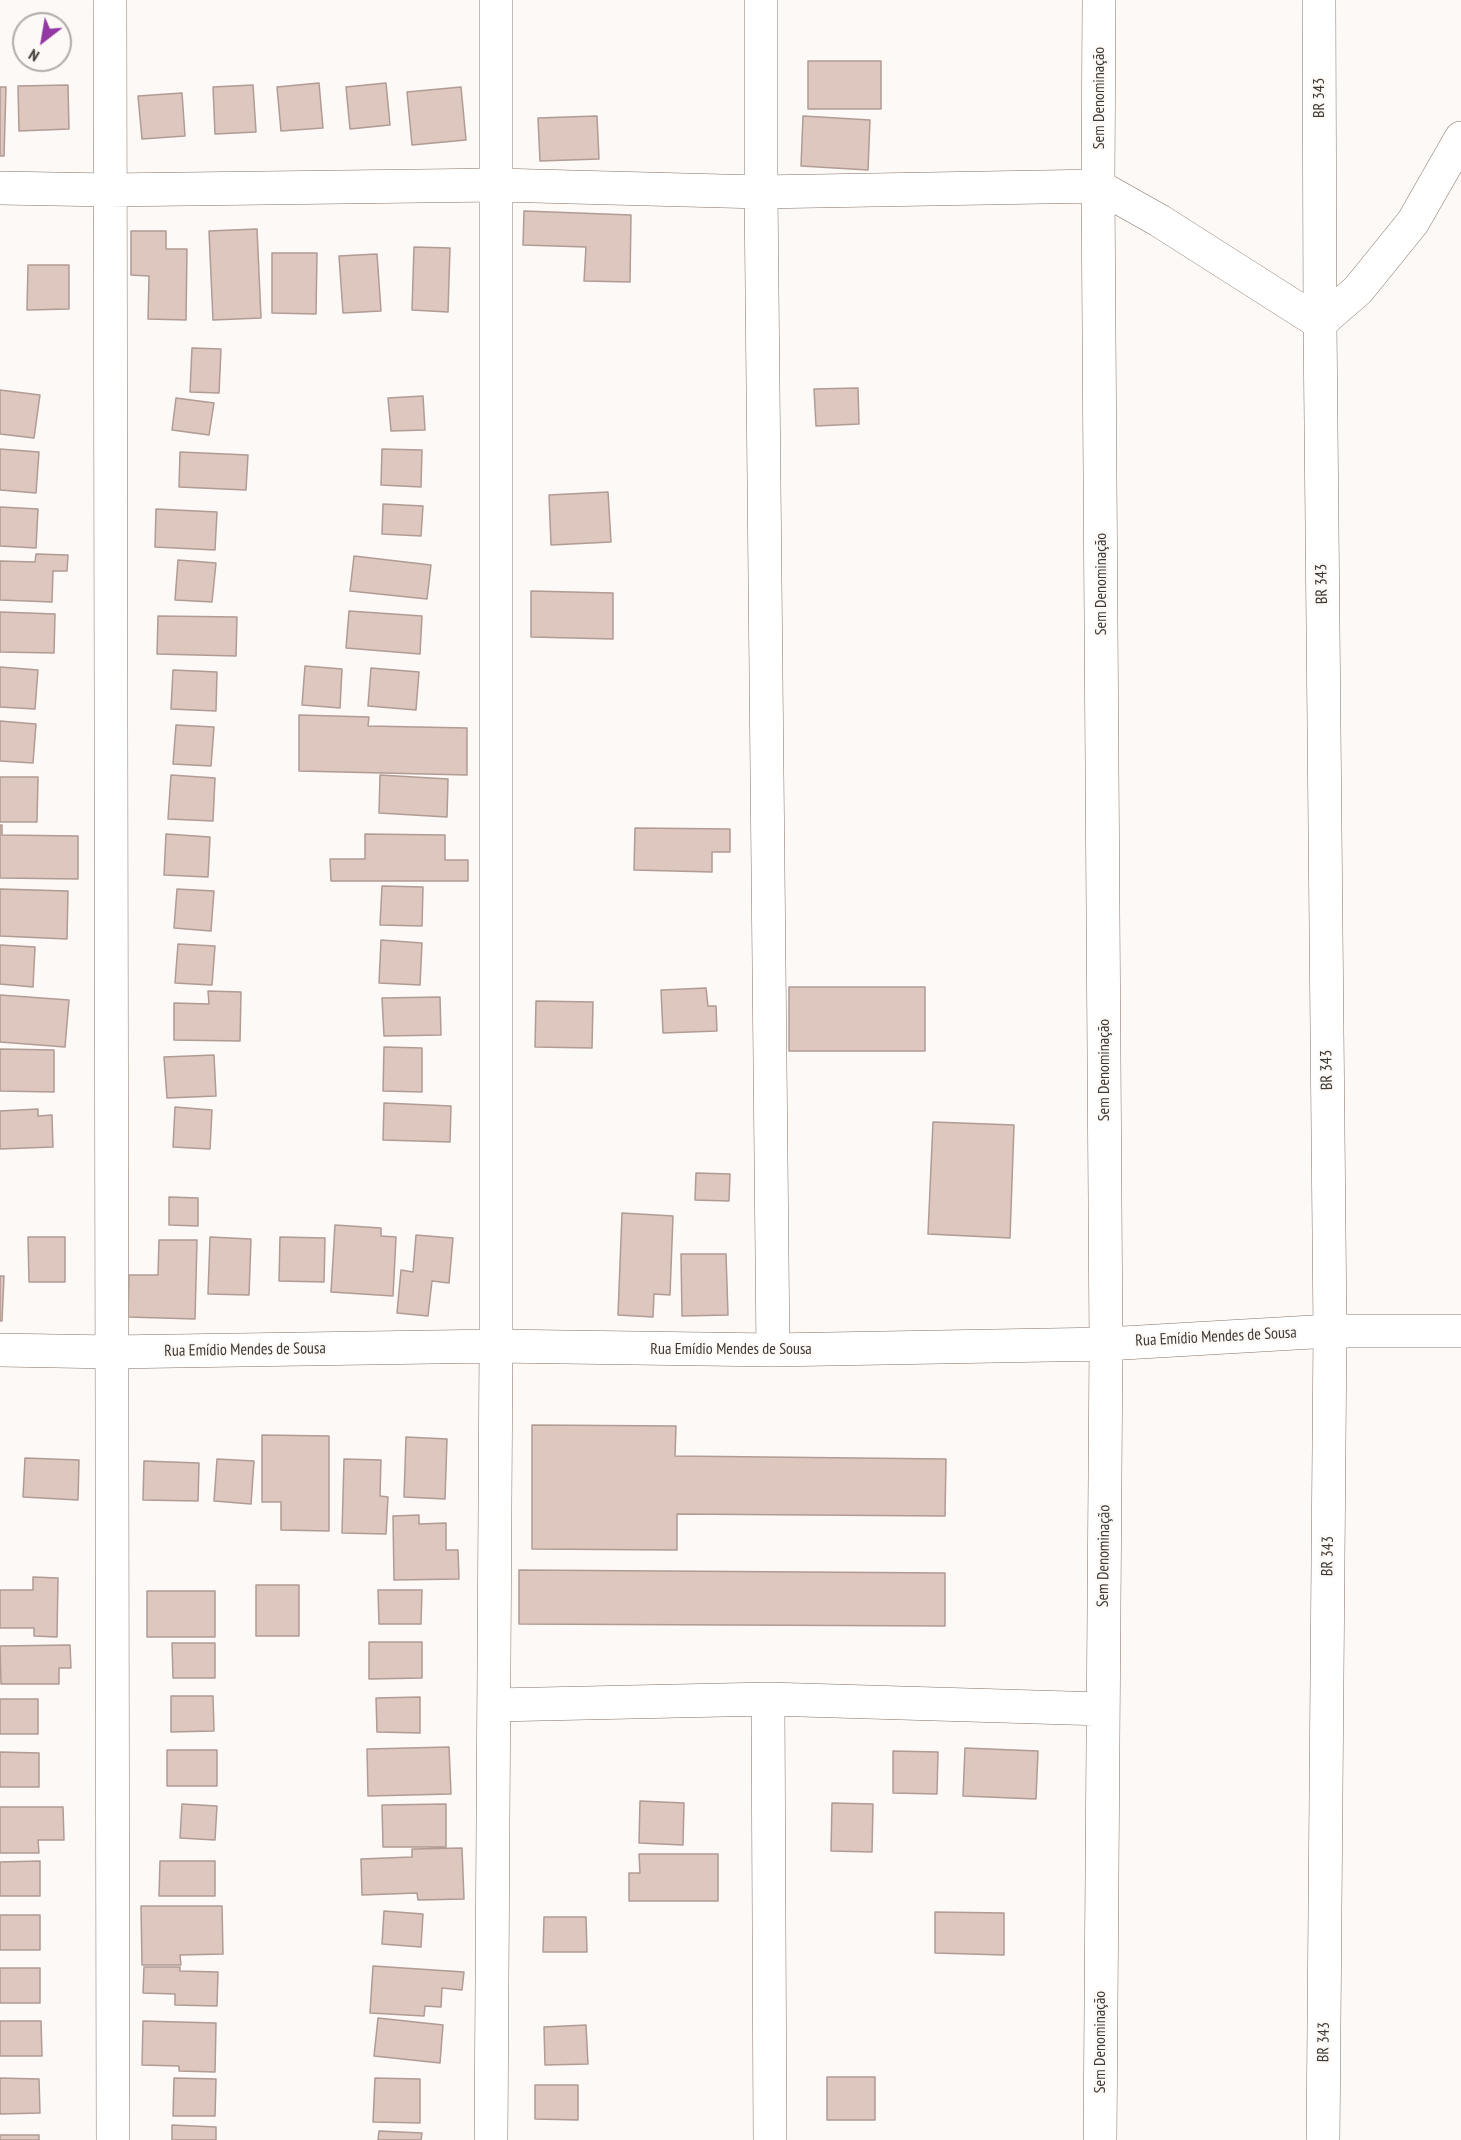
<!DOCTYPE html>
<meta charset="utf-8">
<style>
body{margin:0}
#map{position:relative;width:1461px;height:2140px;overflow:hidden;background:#fcf9f6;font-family:"PT Sans Narrow",sans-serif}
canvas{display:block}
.north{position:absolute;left:12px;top:12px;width:60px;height:60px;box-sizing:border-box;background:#fcf9f6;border:2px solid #b0aca8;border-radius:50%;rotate:211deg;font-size:16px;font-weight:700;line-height:24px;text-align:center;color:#3f3832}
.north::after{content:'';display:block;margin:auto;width:21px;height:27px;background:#9338a3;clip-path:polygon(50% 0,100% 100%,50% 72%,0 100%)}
</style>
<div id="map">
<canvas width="1461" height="2140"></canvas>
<div class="north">N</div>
</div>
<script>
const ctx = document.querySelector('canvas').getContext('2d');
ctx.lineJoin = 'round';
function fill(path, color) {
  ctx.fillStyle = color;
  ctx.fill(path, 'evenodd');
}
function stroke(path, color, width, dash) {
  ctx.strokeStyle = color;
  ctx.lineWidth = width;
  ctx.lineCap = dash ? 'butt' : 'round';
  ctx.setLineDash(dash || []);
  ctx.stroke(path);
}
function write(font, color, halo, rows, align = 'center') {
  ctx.font = font + ' "PT Sans Narrow",sans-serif';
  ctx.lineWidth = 4.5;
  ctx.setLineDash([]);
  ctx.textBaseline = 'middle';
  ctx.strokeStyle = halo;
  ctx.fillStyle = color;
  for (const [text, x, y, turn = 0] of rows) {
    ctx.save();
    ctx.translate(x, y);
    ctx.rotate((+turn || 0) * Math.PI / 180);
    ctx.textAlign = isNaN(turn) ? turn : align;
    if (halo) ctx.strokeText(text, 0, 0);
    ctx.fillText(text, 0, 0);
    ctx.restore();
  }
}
const building = new Path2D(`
 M 808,61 L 881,61 L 881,109 L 808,109 Z
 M 319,83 L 323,128 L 281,131 L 277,87 Z
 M 386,83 L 390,125 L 350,129 L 346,87 Z
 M 68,85 L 69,129 L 19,131 L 18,86 Z
 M 253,85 L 256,132 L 215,134 L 213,87 Z
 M 0,87 L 6,87 L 4,156 L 0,156 Z
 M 461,87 L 466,140 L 412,145 L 407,92 Z
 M 182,93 L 185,136 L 142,139 L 138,96 Z
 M 597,116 L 599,159 L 540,161 L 538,118 Z
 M 803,116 L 870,120 L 868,170 L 801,166 Z
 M 524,211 L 631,215 L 630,282 L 584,281 L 586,247 L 523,245 Z
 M 257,229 L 261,318 L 213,320 L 209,231 Z
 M 131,231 L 166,231 L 166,249 L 187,249 L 186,320 L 148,319 L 149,276 L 131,275 Z
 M 414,247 L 450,248 L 448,312 L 412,310 Z
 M 272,253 L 317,253 L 316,314 L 272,313 Z
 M 377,254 L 381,311 L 343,313 L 339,256 Z
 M 28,265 L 69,265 L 69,309 L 27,310 Z
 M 192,348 L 221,349 L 219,393 L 190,392 Z
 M 858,388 L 859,424 L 816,426 L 814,389 Z
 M 0,390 L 40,395 L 34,438 L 0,434 Z
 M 423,396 L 425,430 L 391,431 L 388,398 Z
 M 176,398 L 214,403 L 209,435 L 172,430 Z
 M 0,449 L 39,452 L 36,493 L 0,490 Z
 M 382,449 L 422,450 L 421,487 L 381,485 Z
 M 180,452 L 248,455 L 246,490 L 179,487 Z
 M 608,492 L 611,542 L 551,545 L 549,495 Z
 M 383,504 L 423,506 L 421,536 L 382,534 Z
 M 0,507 L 38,509 L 36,548 L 0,546 Z
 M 156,509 L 217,512 L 215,550 L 155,547 Z
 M 36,554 L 68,555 L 67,571 L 53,571 L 52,602 L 0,600 L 0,561 L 35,562 Z
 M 354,556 L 431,565 L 427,599 L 350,591 Z
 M 178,560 L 216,563 L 212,602 L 175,600 Z
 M 531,591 L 613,593 L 613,639 L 531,637 Z
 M 349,611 L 422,616 L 420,654 L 346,648 Z
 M 0,612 L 55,614 L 54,653 L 0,652 Z
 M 158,616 L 237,617 L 236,656 L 157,654 Z
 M 305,666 L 342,669 L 340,708 L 302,705 Z
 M 0,667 L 38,670 L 35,709 L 0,707 Z
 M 371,668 L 419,672 L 416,710 L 368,706 Z
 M 173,670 L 217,672 L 216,711 L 171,709 Z
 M 299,715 L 369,717 L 368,726 L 467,728 L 467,775 L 299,771 Z
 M 0,721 L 36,724 L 33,763 L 0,761 Z
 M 176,725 L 214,727 L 211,766 L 173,764 Z
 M 171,775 L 215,778 L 213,821 L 168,819 Z
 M 380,775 L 448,779 L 447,817 L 379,813 Z
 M 0,777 L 38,777 L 37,822 L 0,822 Z
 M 0,825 L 2,825 L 2,835 L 78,836 L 78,879 L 0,878 Z
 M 635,828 L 730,829 L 730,852 L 712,852 L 712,872 L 634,870 Z
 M 166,834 L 210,837 L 208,877 L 164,875 Z
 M 365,834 L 445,835 L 445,860 L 468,860 L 468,881 L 331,881 L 330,859 L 365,859 Z
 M 382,886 L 423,887 L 422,926 L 380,925 Z
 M 0,889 L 68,891 L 67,939 L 0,936 Z
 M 177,889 L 214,891 L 211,931 L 174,928 Z
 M 381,940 L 422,943 L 420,985 L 379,983 Z
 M 178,944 L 215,946 L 212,985 L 175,983 Z
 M 0,945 L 35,947 L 33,987 L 0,984 Z
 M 789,987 L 925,987 L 925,1051 L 789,1051 Z
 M 706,988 L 708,1006 L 716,1006 L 717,1031 L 663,1033 L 661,990 Z
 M 208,991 L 241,992 L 240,1041 L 174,1040 L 174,1003 L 209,1004 Z
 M 0,995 L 69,1000 L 65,1047 L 0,1042 Z
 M 440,997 L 441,1035 L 384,1036 L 382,998 Z
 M 536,1001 L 593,1002 L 592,1048 L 535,1047 Z
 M 384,1047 L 422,1048 L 422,1092 L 383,1091 Z
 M 0,1049 L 54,1050 L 54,1092 L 0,1091 Z
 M 214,1055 L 216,1096 L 167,1098 L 164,1057 Z
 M 384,1103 L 451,1106 L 450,1142 L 383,1140 Z
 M 175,1107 L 212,1110 L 210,1149 L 173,1147 Z
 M 38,1109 L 38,1116 L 52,1115 L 53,1147 L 0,1149 L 0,1111 Z
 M 933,1122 L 1014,1125 L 1010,1238 L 928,1234 Z
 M 696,1173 L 730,1174 L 729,1201 L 695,1200 Z
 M 169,1197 L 198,1198 L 198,1226 L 169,1225 Z
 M 622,1213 L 673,1216 L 670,1295 L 654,1294 L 653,1317 L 618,1315 Z
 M 335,1225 L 381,1228 L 381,1236 L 396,1237 L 393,1296 L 331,1292 Z
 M 416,1235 L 453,1238 L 449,1283 L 432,1281 L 428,1316 L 397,1313 L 401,1270 L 413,1272 Z
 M 28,1237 L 65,1237 L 65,1282 L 29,1282 Z
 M 210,1237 L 251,1239 L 249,1295 L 208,1294 Z
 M 280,1237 L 325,1238 L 324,1282 L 279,1281 Z
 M 159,1240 L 197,1240 L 195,1319 L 128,1317 L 129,1275 L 158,1275 Z
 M 681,1254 L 726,1254 L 728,1315 L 682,1316 Z
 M 0,1276 L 4,1276 L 2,1321 L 0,1321 Z
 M 532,1425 L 676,1426 L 675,1456 L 946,1459 L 945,1516 L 677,1514 L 677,1550 L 532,1549 Z
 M 262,1435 L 329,1436 L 329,1531 L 281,1530 L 281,1502 L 262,1502 Z
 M 406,1437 L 447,1439 L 445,1499 L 404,1497 Z
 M 25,1458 L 79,1460 L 78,1500 L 23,1497 Z
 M 217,1459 L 254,1461 L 251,1504 L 214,1501 Z
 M 344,1459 L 381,1460 L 380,1496 L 388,1497 L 386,1534 L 342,1533 Z
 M 144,1461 L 199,1463 L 198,1501 L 143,1500 Z
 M 419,1515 L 419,1524 L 446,1523 L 446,1550 L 458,1550 L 459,1579 L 394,1580 L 393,1516 Z
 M 519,1570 L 945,1573 L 945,1626 L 519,1624 Z
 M 33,1577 L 58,1578 L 57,1637 L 34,1636 L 34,1628 L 0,1628 L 0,1590 L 33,1590 Z
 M 256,1585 L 299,1585 L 299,1636 L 256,1636 Z
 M 378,1590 L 422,1590 L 421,1624 L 379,1624 Z
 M 147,1591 L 215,1591 L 215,1637 L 147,1637 Z
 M 369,1642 L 422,1642 L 422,1678 L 369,1679 Z
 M 172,1643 L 215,1643 L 215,1678 L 173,1678 Z
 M 70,1645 L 71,1668 L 59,1668 L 59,1684 L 1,1684 L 0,1646 Z
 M 171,1696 L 213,1696 L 214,1731 L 171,1732 Z
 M 420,1697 L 420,1733 L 377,1732 L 376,1698 Z
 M 0,1699 L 38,1699 L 38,1734 L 0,1734 Z
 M 449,1747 L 451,1794 L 368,1796 L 367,1749 Z
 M 965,1748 L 1038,1751 L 1036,1799 L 963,1796 Z
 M 167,1750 L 217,1750 L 217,1786 L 167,1786 Z
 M 893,1751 L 938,1752 L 937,1794 L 893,1793 Z
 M 0,1752 L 39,1753 L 39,1787 L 0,1787 Z
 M 640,1801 L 684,1803 L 683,1845 L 639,1843 Z
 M 832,1803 L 873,1804 L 872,1852 L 831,1851 Z
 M 182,1804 L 217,1806 L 215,1840 L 180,1838 Z
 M 446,1804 L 446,1847 L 383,1847 L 382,1805 Z
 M 0,1807 L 63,1807 L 64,1840 L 38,1840 L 39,1853 L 0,1853 Z
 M 462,1848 L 464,1899 L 418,1900 L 417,1893 L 362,1895 L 361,1859 L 412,1857 L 412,1849 Z
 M 639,1854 L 718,1854 L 718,1901 L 629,1901 L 629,1873 L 640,1873 Z
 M 40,1861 L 40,1896 L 0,1896 L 0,1862 Z
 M 160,1861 L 215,1861 L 215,1896 L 159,1896 Z
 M 141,1906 L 222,1906 L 223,1954 L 180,1955 L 181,1965 L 142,1965 Z
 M 384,1911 L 423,1914 L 421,1947 L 382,1944 Z
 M 935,1912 L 1004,1913 L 1004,1955 L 935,1953 Z
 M 0,1915 L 40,1915 L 40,1950 L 0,1950 Z
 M 544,1917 L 586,1917 L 587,1952 L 543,1952 Z
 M 373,1966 L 464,1972 L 462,1990 L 442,1988 L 441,2007 L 425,2006 L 424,2016 L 370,2013 Z
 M 144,1967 L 180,1967 L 180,1971 L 218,1972 L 217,2006 L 175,2005 L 175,1994 L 143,1993 Z
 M 0,1968 L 40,1968 L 40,2003 L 0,2003 Z
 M 378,2018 L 443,2025 L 440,2063 L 374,2056 Z
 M 0,2021 L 41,2021 L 42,2056 L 0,2056 Z
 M 143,2021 L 216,2023 L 215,2072 L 179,2071 L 179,2066 L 142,2065 Z
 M 586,2025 L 588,2064 L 545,2065 L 544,2027 Z
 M 827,2077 L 875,2077 L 875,2120 L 827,2120 Z
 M 0,2078 L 39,2079 L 40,2113 L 0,2114 Z
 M 174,2078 L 216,2079 L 215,2116 L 173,2116 Z
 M 375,2078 L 420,2079 L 420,2123 L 373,2122 Z
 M 535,2085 L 578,2085 L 578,2120 L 535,2119 Z
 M 172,2125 L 216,2127 L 216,2140 L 172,2140 Z
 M 379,2131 L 422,2133 L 421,2140 L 378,2140 Z
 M 0,2135 L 39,2135 L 39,2140 L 0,2140 Z`);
const street = new Path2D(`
 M 110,0 L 113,2140
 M 761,0 L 761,192 L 773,1350
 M 1099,0 L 1098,186 L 1106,1344 L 1100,2140
 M 0,188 L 109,190 L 497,185 L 761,192 L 1098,186 L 1160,221 L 1320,323 L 1358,290 L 1413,222 L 1461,138
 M 0,1350 L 112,1352 L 496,1346 L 773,1350 L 1106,1344 L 1330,1331 L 1461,1331
 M 768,1699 L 770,2140
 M 495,1705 L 768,1699 L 1103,1709
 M 491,2140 L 496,1346 L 496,0`);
const primary = new Path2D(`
 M 1319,0 L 1320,323 L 1330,1331 L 1323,2140`);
const streetNames = [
 ["Sem Denominação",1099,98,-90],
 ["BR 343",1319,98,-90],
 ["Sem Denominação",1101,584,-90],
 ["BR 343",1322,584,-91],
 ["Sem Denominação",1104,1070,-90],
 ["BR 343",1327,1070,-91],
 ["Rua Emídio Mendes de Sousa",1216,1337,-3],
 ["Rua Emídio Mendes de Sousa",731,1349],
 ["Rua Emídio Mendes de Sousa",245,1350,-1],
 ["Sem Denominação",1104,1556,-89],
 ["BR 343",1328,1556,-89],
 ["Sem Denominação",1100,2042,-90],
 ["BR 343",1324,2042,-89]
];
fill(building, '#ddc7bf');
stroke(building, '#b19b94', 1.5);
stroke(street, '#857468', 34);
stroke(primary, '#857468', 34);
stroke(street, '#fff', 33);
stroke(primary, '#fff', 33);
write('16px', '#3f3832', '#fcf9f6', streetNames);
</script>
